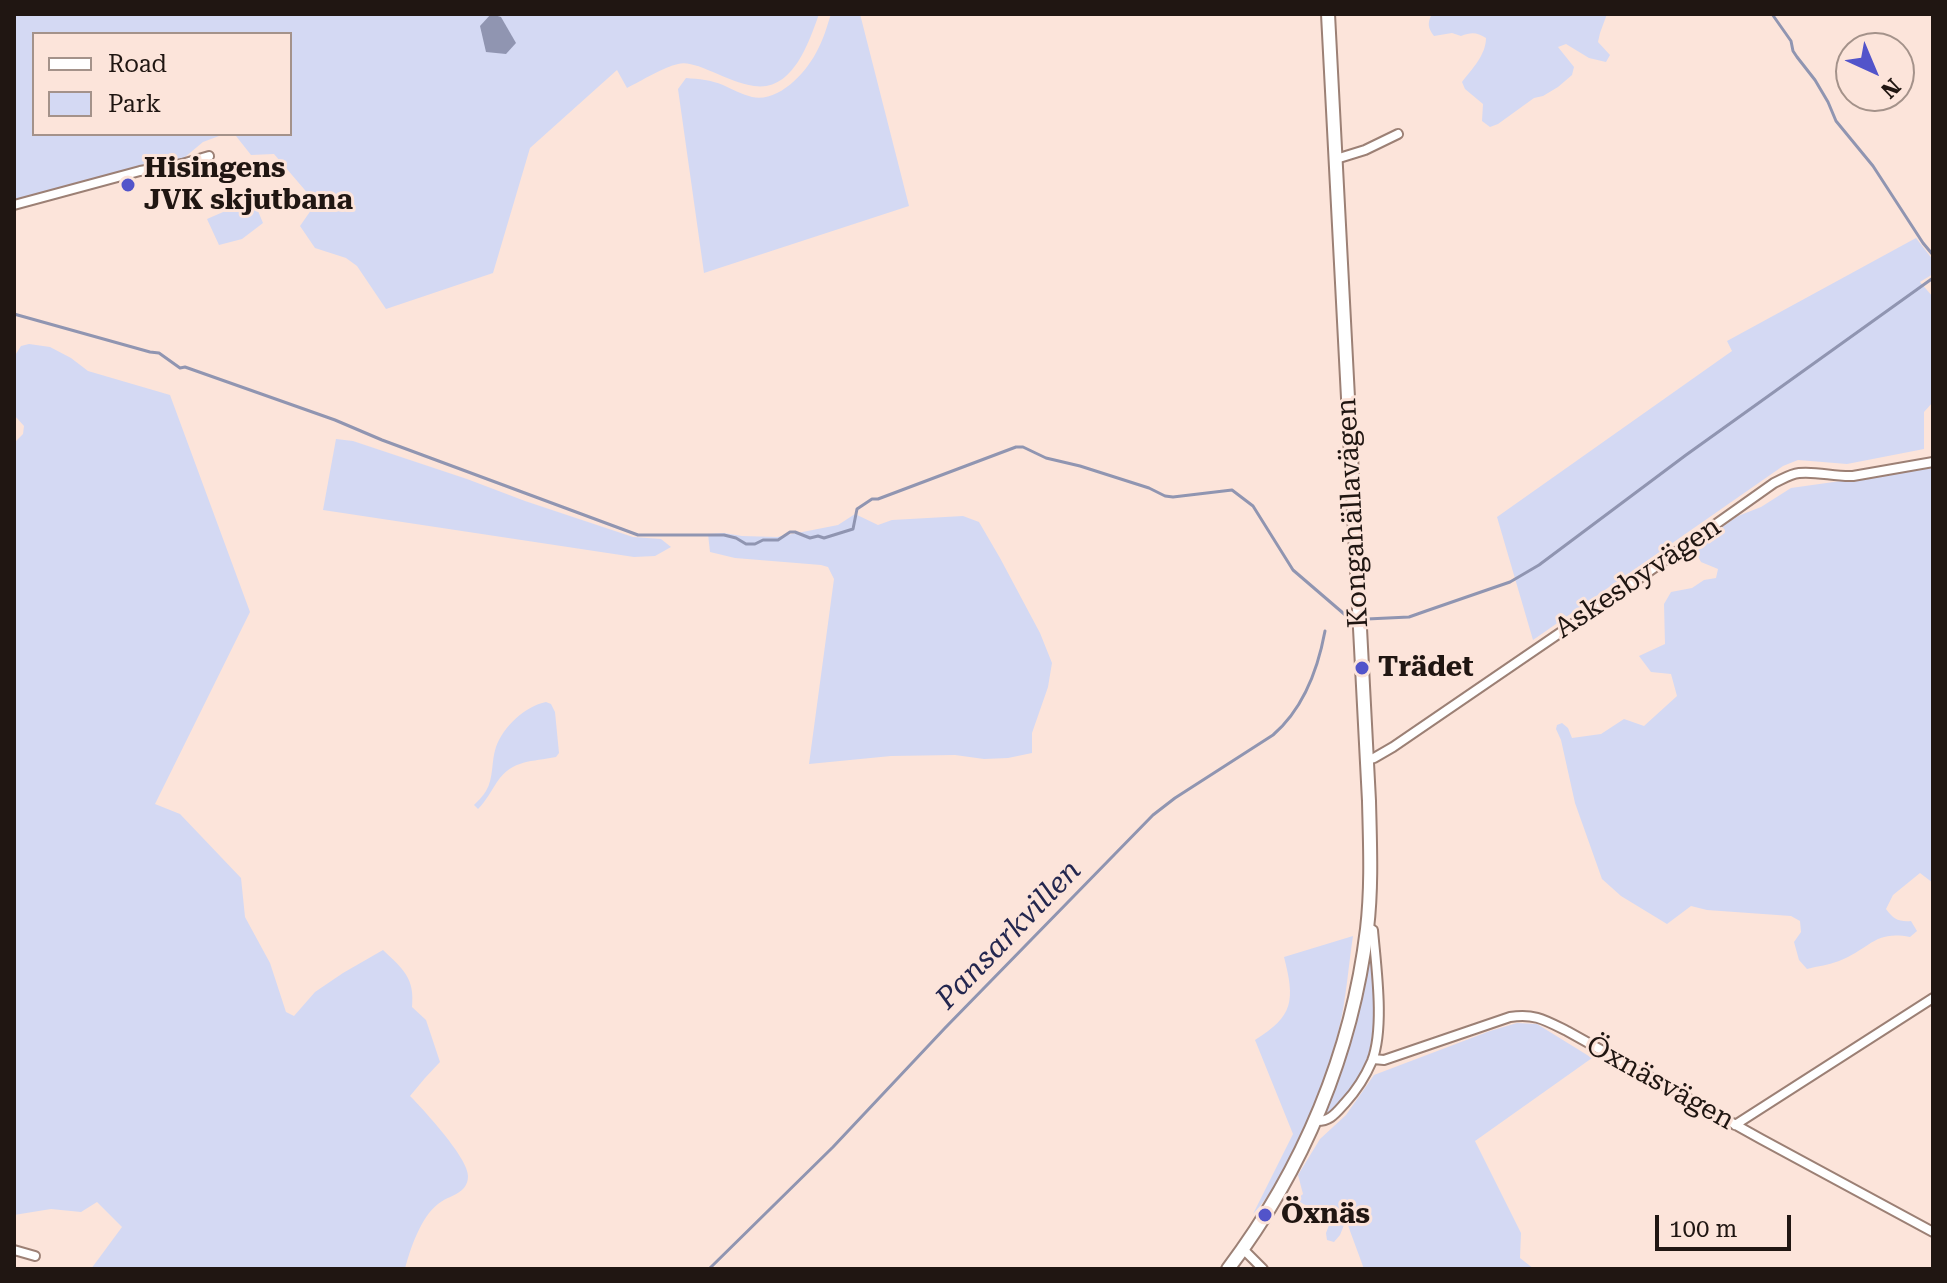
<!DOCTYPE html>
<meta charset="utf-8">
<style>
body{margin:0}
#map{position:relative;width:1947px;height:1283px;overflow:hidden;background:#fce4da;font-family:"Roboto Serif",serif}
canvas{display:block}
.frame{position:absolute;inset:0;border:16px solid #201612;pointer-events:none}
.legend{position:absolute;left:32px;top:32px;width:260px;height:104px;box-sizing:border-box;background:#fce4da;border:2px solid #a4928a;margin:0;padding:10px 14px;list-style:none;font-size:24px;color:#201612}
.legend li{display:flex;align-items:center;gap:16px;height:40px}
.legend b{width:40px;border:2px solid #a4928a}
.north{position:absolute;left:1835px;top:32px;width:80px;height:80px;box-sizing:border-box;background:#fce4da;border:2px solid #a4928a;border-radius:50%;rotate:136deg;font-size:22px;font-weight:700;line-height:32px;text-align:center;color:#201612}
.north::after{content:'';display:block;margin:auto;width:28px;height:36px;background:#5254ca;clip-path:polygon(50% 0,100% 100%,50% 72%,0 100%)}
.scale{position:absolute;left:1655px;top:1215px;width:136px;height:36px;box-sizing:border-box;border:4px solid #201612;border-top:0;padding-left:10px;font-size:24px;line-height:28px;white-space:nowrap;color:#201612;-webkit-text-stroke:6px #fce4da;paint-order:stroke}
</style>
<div id="map">
<canvas width="1947" height="1283"></canvas>
<div class="frame"></div>
<ul class="legend">
<li><b style="height:10px;background:#fff"></b>Road</li>
<li><b style="height:22px;background:#d4d9f3"></b>Park</li>
</ul>
<div class="north">N</div>
<div class="scale">100 m</div>
</div>
<script>
const ctx = document.querySelector('canvas').getContext('2d');
ctx.lineJoin = 'round';
function fill(path, color) {
  ctx.fillStyle = color;
  ctx.fill(path, 'evenodd');
}
function stroke(path, color, width, dash) {
  ctx.strokeStyle = color;
  ctx.lineWidth = width;
  ctx.lineCap = dash ? 'butt' : 'round';
  ctx.setLineDash(dash || []);
  ctx.stroke(path);
}
function write(font, color, halo, rows, align = 'center') {
  ctx.font = font + ' "Roboto Serif",serif';
  ctx.lineWidth = 6;
  ctx.setLineDash([]);
  ctx.textBaseline = 'middle';
  ctx.strokeStyle = halo;
  ctx.fillStyle = color;
  for (const [text, x, y, turn = 0] of rows) {
    ctx.save();
    ctx.translate(x, y);
    ctx.rotate((+turn || 0) * Math.PI / 180);
    ctx.textAlign = isNaN(turn) ? turn : align;
    if (halo) ctx.strokeText(text, 0, 0);
    ctx.fillText(text, 0, 0);
    ctx.restore();
  }
}
const green = new Path2D(`
 M 14,14 L 819,14 C 809,42 793,92 754,86 C 740,84 727,78 713,72 C 703,68 688,61 678,64 C 664,67 641,81 627,88 L 617,70 L 530,148 L 493,273 L 386,309 L 357,266 L 346,258 L 315,248 L 300,226 L 316,203 L 274,154 L 251,155 L 236,136 L 219,136 L 203,142 L 179,162 L 127,169 L 82,183 L 14,201 ZM 34,34 L 290,34 L 290,134 L 34,134 Z
 M 831,14 L 860,14 L 909,206 L 704,273 L 678,89 L 686,78 C 699,79 711,80 723,85 C 732,89 741,94 752,97 C 779,103 807,72 818,49 C 824,38 827,26 831,14 Z
 M 1432,14 L 1607,14 L 1600,33 L 1598,42 L 1610,55 L 1606,62 L 1589,58 L 1566,44 L 1558,47 L 1574,67 L 1572,75 L 1558,87 L 1543,96 L 1534,98 L 1498,124 L 1490,127 L 1482,121 L 1483,104 L 1465,89 L 1462,82 C 1472,69 1486,55 1486,38 C 1477,32 1471,32 1461,36 L 1452,33 L 1434,36 C 1428,28 1427,23 1432,14 Z
 M 253,199 L 263,223 L 242,239 L 219,245 L 207,219 Z
 M 1916,238 L 1933,260 L 1933,274 L 1920,282 L 1933,297 L 1933,402 L 1924,412 L 1924,449 L 1847,464 L 1798,460 L 1783,466 L 1533,640 L 1497,517 L 1732,351 L 1727,341 Z
 M 29,344 L 50,347 L 71,358 L 88,371 L 170,395 L 250,612 L 155,804 L 180,814 L 241,878 L 245,917 L 270,963 L 286,1012 L 294,1016 L 315,992 L 343,973 L 383,950 C 403,969 415,978 412,1007 L 426,1020 L 440,1062 L 425,1078 L 410,1096 C 423,1109 469,1159 468,1176 C 468,1194 449,1195 438,1204 C 421,1217 410,1249 405,1269 L 91,1269 L 122,1227 L 97,1202 L 81,1212 L 51,1209 L 14,1215 L 14,443 L 23,434 L 24,426 L 15,416 L 14,357 L 21,346 Z
 M 336,439 L 353,441 L 467,479 L 525,501 L 633,537 L 661,539 L 671,547 L 655,556 L 634,557 L 323,510 Z
 M 1933,468 L 1933,883 L 1920,873 L 1893,895 L 1886,909 C 1893,919 1899,922 1911,921 L 1917,931 L 1910,937 C 1874,930 1870,949 1839,961 C 1829,965 1818,966 1807,969 L 1799,960 L 1794,942 L 1801,932 L 1800,921 L 1791,916 L 1707,910 L 1691,906 L 1667,924 L 1621,896 L 1602,879 L 1575,803 L 1561,740 L 1556,729 L 1557,725 L 1562,723 L 1568,728 L 1572,738 L 1601,734 L 1624,719 L 1644,726 L 1677,696 L 1671,674 L 1651,672 L 1639,656 L 1665,644 L 1664,604 L 1671,592 L 1692,588 L 1704,580 L 1716,578 L 1718,569 L 1701,562 L 1693,547 L 1738,516 L 1761,507 L 1791,488 Z
 M 855,514 L 878,525 L 892,520 L 963,516 L 979,522 L 1000,558 L 1040,633 L 1052,663 L 1048,687 L 1032,733 L 1032,753 L 1008,758 L 984,759 L 955,755 L 891,756 L 809,764 L 834,579 L 828,567 L 821,565 L 735,558 L 710,552 L 708,534 L 724,533 L 742,536 L 777,537 L 838,525 Z
 M 546,702 L 551,704 L 555,712 L 559,753 L 556,757 C 532,762 513,759 497,782 C 491,791 486,801 478,809 L 474,805 C 478,801 483,796 486,791 C 494,778 491,761 496,747 C 503,727 525,706 546,702 Z
 M 1353,936 C 1349,962 1347,989 1342,1015 C 1332,1064 1312,1114 1289,1158 C 1278,1178 1269,1198 1253,1214 L 1293,1134 L 1255,1040 C 1294,1016 1295,1000 1284,957 Z
 M 1372,946 C 1374,990 1381,1040 1358,1081 C 1352,1093 1340,1103 1330,1114 L 1324,1113 C 1346,1059 1359,1008 1369,950 Z
 M 1517,1023 L 1537,1024 L 1592,1058 L 1475,1141 L 1521,1233 L 1520,1258 L 1534,1269 L 1364,1269 L 1346,1220 L 1340,1235 L 1334,1242 L 1327,1240 L 1326,1233 L 1331,1220 L 1328,1212 C 1318,1207 1305,1208 1297,1199 L 1303,1194 L 1298,1175 L 1320,1139 L 1346,1115 L 1374,1075 L 1490,1031 Z`);
const water = new Path2D(`
 M 491,14 L 501,17 L 516,43 L 506,54 L 486,52 L 480,26 Z`);
const stream = new Path2D(`
 M 1772,14 L 1791,41 L 1793,51 L 1797,57 L 1815,80 L 1828,102 L 1836,121 L 1873,166 L 1923,243 L 1933,255
 M 14,314 L 150,352 L 159,353 L 180,368 L 185,367 L 335,420 L 382,440 L 638,535 L 724,535 L 736,538 L 746,544 L 755,544 L 763,540 L 778,540 L 790,532 L 795,532 L 810,538 L 818,536 L 824,538 L 853,529 L 857,509 L 872,499 L 878,499 L 1016,447 L 1023,447 L 1046,458 L 1080,466 L 1149,488 L 1165,496 L 1173,497 L 1232,490 L 1253,506 L 1293,570 L 1350,619
 M 1367,619 L 1409,617 L 1426,611 L 1510,582 L 1539,565 L 1686,455 L 1933,278
 M 709,1269 L 833,1147 L 945,1028 L 1153,815 L 1175,798 L 1273,735 C 1303,709 1318,669 1325,631`);
const street = new Path2D(`
 M 1336,159 L 1365,150 L 1398,134
 M 14,205 L 140,171 L 182,164 L 209,156
 M 1366,760 L 1374,758 L 1393,747 L 1627,587 L 1774,483 C 1783,479 1790,474 1799,473 C 1817,471 1835,477 1853,476 L 1933,462
 M 1373,1059 L 1384,1060 L 1510,1017 C 1534,1013 1545,1020 1567,1031 L 1761,1139 L 1933,1232
 M 1315,1121 C 1330,1122 1336,1113 1345,1103 C 1356,1091 1366,1075 1372,1061 C 1385,1027 1376,966 1373,930 L 1367,927
 M 1735,1125 L 1933,998
 M 1243,1249 L 1263,1269
 M 14,1250 L 35,1256`);
const secondary = new Path2D(`
 M 1228,1269 C 1303,1170 1352,1053 1367,929 C 1372,886 1370,844 1369,801 L 1328,14`);
const markers = [
 [128,185,8,"#5254ca"],
 [1362,668,8,"#5254ca"],
 [1265,1215,8,"#5254ca"]
];
const poiNames = [
 ["Hisingens",144,169],
 ["JVK skjutbana",144,201],
 ["Trädet",1378,668],
 ["Öxnäs",1281,1215]
];
const streetNames = [
 ["Kongahällavägen",1353,513,-93],
 ["Askesbyvägen",1638,578,-34],
 ["Öxnäsvägen",1660,1083,29]
];
const waterNames = [
 ["Pansarkvillen",1009,935,-46]
];
fill(green, '#d4d9f3');
fill(water, '#9095b1');
stroke(stream, '#9095b1', 3);
stroke(street, '#9c8075', 12);
stroke(secondary, '#9c8075', 16);
stroke(street, '#fff', 8);
stroke(secondary, '#fff', 12);
for (const [x, y, r, color] of markers) {
  const dot = new Path2D();
  dot.arc(x, y, r, 0, 2 * Math.PI);
  ctx.fillStyle = color;
  ctx.fill(dot);
  stroke(dot, '#fce4da', 3);
}
write('bold 28px', '#201612', '#fce4da', poiNames, 'left');
write('28px', '#201612', '#fce4da', streetNames);
write('italic 30px', '#24274f', '#fce4da', waterNames);
</script>
